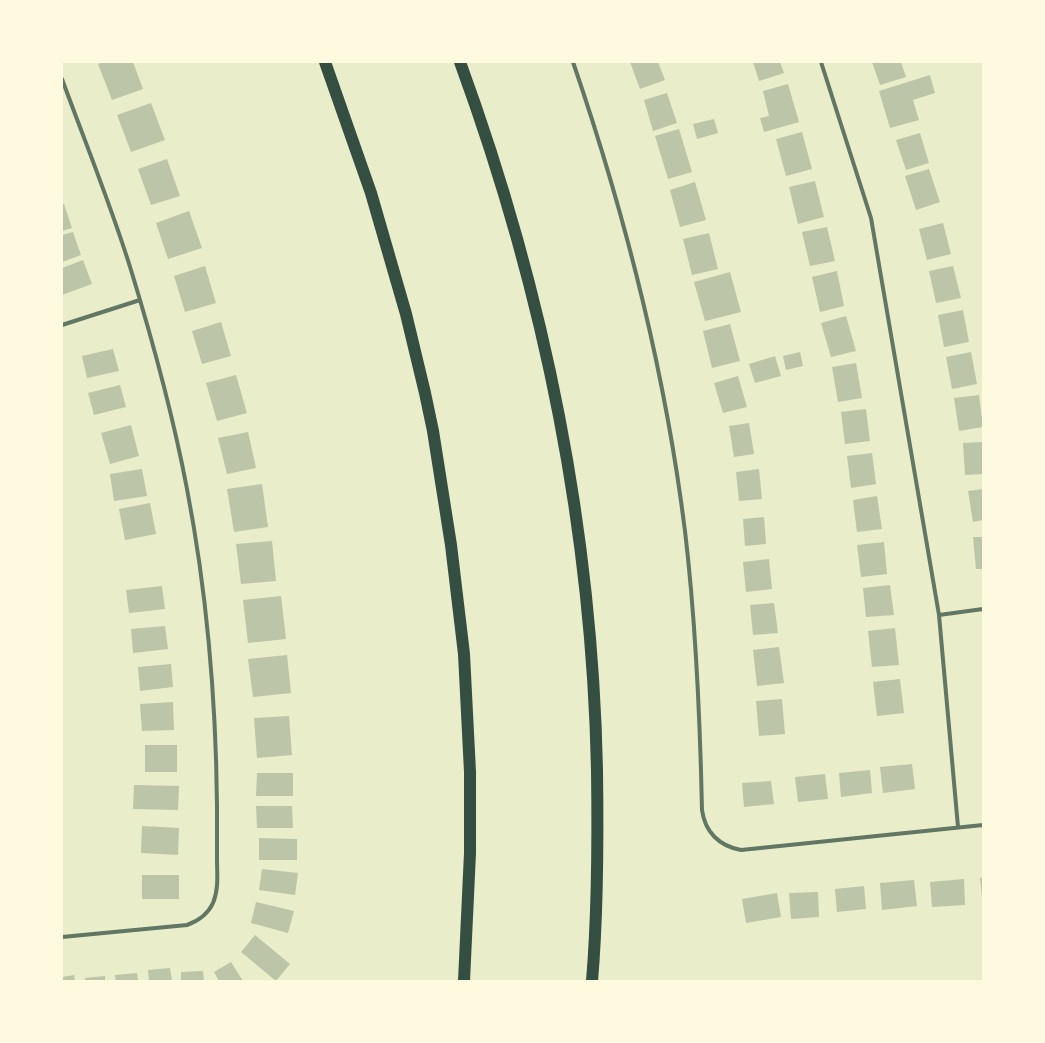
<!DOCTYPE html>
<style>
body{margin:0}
#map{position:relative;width:1045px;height:1043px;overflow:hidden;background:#e9edc9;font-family:"Roboto Condensed",sans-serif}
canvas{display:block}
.frame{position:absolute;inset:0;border:63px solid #fefae0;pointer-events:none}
</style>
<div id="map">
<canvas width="1045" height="1043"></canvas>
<div class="frame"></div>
</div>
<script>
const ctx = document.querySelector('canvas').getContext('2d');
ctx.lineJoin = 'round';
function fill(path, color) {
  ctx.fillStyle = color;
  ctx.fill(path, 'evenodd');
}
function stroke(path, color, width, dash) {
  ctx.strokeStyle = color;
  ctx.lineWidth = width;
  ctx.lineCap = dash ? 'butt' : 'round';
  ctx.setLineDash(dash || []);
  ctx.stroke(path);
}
const building = new Path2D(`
 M 103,62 L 133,62 L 143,89 L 112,100 L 98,64 Z
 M 630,62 L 658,62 L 665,80 L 640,89 Z
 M 753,62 L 780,62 L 784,73 L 759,81 Z
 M 872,62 L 901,62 L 906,77 L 880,85 Z
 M 930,75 L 935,93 L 913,100 L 919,120 L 890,128 L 879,91 Z
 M 788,84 L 799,122 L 764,132 L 760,118 L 769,116 L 763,91 Z
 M 667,93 L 677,123 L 653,131 L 644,100 Z
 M 151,103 L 165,140 L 131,152 L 117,115 Z
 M 714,119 L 718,133 L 697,139 L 693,124 Z
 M 679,129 L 692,172 L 668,179 L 655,136 Z
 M 802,132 L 812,169 L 786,176 L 776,139 Z
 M 920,133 L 929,163 L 906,170 L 896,140 Z
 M 167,159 L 180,196 L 151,205 L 138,169 Z
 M 929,169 L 940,202 L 916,210 L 905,176 Z
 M 815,181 L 824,217 L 798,224 L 789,187 Z
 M 695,182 L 706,220 L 680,227 L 670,190 Z
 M 62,204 L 64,204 L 72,228 L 62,231 Z
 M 189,211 L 202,248 L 168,259 L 156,223 Z
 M 943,223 L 951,254 L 927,260 L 919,229 Z
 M 827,227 L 835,261 L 810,266 L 802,232 Z
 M 73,232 L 81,255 L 62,262 L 62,235 Z
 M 709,233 L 718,269 L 692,275 L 683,239 Z
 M 83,260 L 92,284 L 62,295 L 62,268 Z
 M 205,266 L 216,303 L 185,312 L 174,276 Z
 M 953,266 L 961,298 L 936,303 L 929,271 Z
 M 837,271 L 844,306 L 820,312 L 812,277 Z
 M 730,272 L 741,312 L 705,321 L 694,282 Z
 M 963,310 L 969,342 L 944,347 L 938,315 Z
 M 846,316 L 856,351 L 831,357 L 821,323 Z
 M 221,322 L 231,356 L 202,364 L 192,331 Z
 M 730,324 L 740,361 L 712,368 L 703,331 Z
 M 113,349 L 119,371 L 87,378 L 82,356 Z
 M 800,352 L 803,366 L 786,370 L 783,356 Z
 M 971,352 L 977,384 L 952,389 L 946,357 Z
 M 775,356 L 781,376 L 755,383 L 749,364 Z
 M 856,363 L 862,398 L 838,402 L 832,367 Z
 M 236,375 L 247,413 L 217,421 L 206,383 Z
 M 738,376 L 747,407 L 723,413 L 714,383 Z
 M 120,385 L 126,407 L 94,415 L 88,393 Z
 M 979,395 L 983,427 L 959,431 L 954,398 Z
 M 866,409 L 870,441 L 845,444 L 841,412 Z
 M 749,423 L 754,454 L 734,457 L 729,426 Z
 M 131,425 L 139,456 L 110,464 L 101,433 Z
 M 248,432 L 256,468 L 227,474 L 218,438 Z
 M 983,442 L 983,474 L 965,475 L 963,443 Z
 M 872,453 L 876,484 L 851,488 L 847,456 Z
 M 142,469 L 147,496 L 114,501 L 110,474 Z
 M 759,469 L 762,499 L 739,501 L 736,472 Z
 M 262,484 L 268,527 L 234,532 L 227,489 Z
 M 983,489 L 983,520 L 973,522 L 968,491 Z
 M 877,496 L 882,529 L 857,532 L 853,500 Z
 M 150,503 L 156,534 L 125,540 L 119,509 Z
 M 764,517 L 766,544 L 745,546 L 743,519 Z
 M 973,537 L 983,537 L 983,569 L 976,569 Z
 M 272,541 L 276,581 L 241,584 L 236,544 Z
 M 884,542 L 887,574 L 861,577 L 857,545 Z
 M 769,559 L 772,589 L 746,592 L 743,562 Z
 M 890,585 L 894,615 L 866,617 L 863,588 Z
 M 162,586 L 165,609 L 129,613 L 126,590 Z
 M 281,596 L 286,639 L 248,643 L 243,600 Z
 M 774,603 L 778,633 L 753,635 L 750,605 Z
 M 165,626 L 168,649 L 133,653 L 131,629 Z
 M 895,628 L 899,665 L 872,667 L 868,631 Z
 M 779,647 L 784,683 L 757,686 L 753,650 Z
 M 287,655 L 291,693 L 253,697 L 248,659 Z
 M 171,664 L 173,687 L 140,691 L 138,667 Z
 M 900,679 L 904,713 L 877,716 L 873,682 Z
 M 782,699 L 785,734 L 759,736 L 756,701 Z
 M 173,702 L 174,730 L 142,731 L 140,704 Z
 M 289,716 L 292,755 L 257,758 L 254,718 Z
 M 145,745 L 177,745 L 177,772 L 145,772 Z
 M 912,764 L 915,789 L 883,793 L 880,767 Z
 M 870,770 L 872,793 L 841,797 L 839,773 Z
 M 257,773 L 293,773 L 293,796 L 256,796 Z
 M 825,774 L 828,799 L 798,802 L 795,777 Z
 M 771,781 L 774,804 L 744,807 L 742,783 Z
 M 134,785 L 179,786 L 178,810 L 133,809 Z
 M 256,806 L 292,806 L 293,828 L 257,828 Z
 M 142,826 L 179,828 L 178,855 L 141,853 Z
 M 259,838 L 297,839 L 297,860 L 259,860 Z
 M 262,869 L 298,873 L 295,895 L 259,890 Z
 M 142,875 L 179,875 L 179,899 L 142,899 Z
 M 983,877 L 983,897 L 982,897 L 980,878 Z
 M 964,879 L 965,905 L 932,907 L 930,882 Z
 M 914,880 L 917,906 L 882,910 L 880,883 Z
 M 864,886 L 866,909 L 837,912 L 835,889 Z
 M 818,892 L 819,917 L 791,919 L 789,893 Z
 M 777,893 L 781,917 L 746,923 L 742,899 Z
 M 256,902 L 294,911 L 288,933 L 251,923 Z
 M 255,935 L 290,964 L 276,981 L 241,952 Z
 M 231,962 L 243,981 L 219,981 L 214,972 Z
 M 170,968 L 172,981 L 149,981 L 148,970 Z
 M 203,971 L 204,981 L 181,981 L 181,972 Z
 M 137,973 L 138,981 L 116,981 L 115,975 Z
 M 74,975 L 75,981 L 62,981 L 62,977 Z
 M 105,976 L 105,981 L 85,981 L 85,978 Z`);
const minor = new Path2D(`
 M 573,62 C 625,214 665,371 685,531 C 696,623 700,717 702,810 C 705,832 719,846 741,850 L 983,825
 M 821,62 L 871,218 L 939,615 L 958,827
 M 62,79 C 85,142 111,205 131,270 C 153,342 173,415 187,489 C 207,593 216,700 217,806 C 217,824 217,841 217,859 C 217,873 219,889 213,903 C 208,914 198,921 187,925 L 62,937
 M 62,325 L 140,300
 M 939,615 L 983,609`);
const motorway = new Path2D(`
 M 325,62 L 371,193 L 406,314 L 425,393 L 433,431 L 451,545 L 464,654 L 470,772 L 470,853 L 464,981
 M 460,62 C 543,289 592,528 597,770 C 598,840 598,911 592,981`);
fill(building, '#bcc5a7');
stroke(minor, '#617663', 4);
stroke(motorway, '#344e41', 12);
</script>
